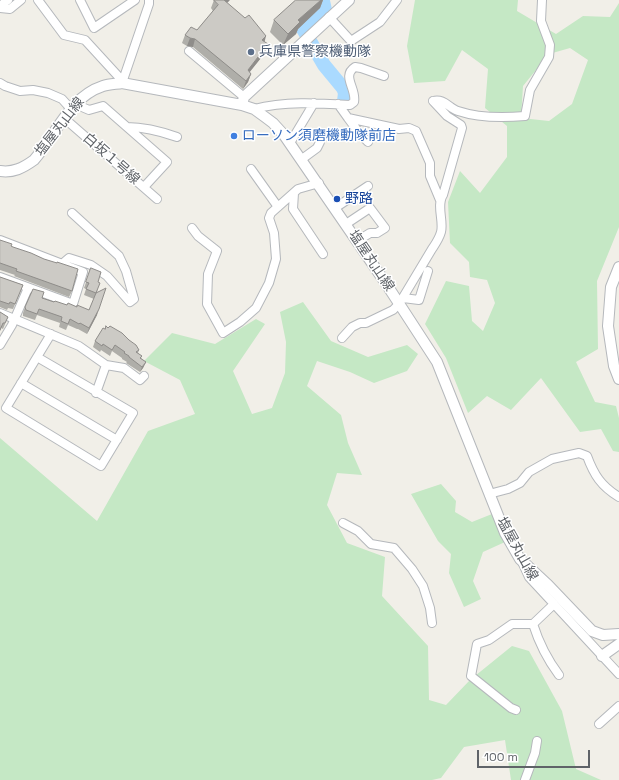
<!DOCTYPE html>
<meta charset="utf-8">
<style>
body{margin:0}
#map{position:relative;width:619px;height:780px;overflow:hidden;background:#f1efe8;font-family:"Space Grotesk",sans-serif}
canvas{display:block}
.scale{position:absolute;left:477px;top:750px;width:113px;height:18px;box-sizing:border-box;border:2px solid #5f6368;border-top:0;padding-left:5px;font-size:12px;line-height:14px;white-space:nowrap;color:#5f6368;-webkit-text-stroke:3px #fff;paint-order:stroke}
</style>
<div id="map">
<canvas width="619" height="780"></canvas>
<div class="scale">100 m</div>
</div>
<script>
const ctx = document.querySelector('canvas').getContext('2d');
ctx.lineJoin = 'round';
function fill(path, color) {
  ctx.fillStyle = color;
  ctx.fill(path, 'evenodd');
}
function stroke(path, color, width, dash) {
  ctx.strokeStyle = color;
  ctx.lineWidth = width;
  ctx.lineCap = dash ? 'butt' : 'round';
  ctx.setLineDash(dash || []);
  ctx.stroke(path);
}
function write(font, color, halo, rows, align = 'center') {
  ctx.font = font + ' "Space Grotesk","Noto Sans JP",sans-serif';
  ctx.lineWidth = 3;
  ctx.setLineDash([]);
  ctx.textBaseline = 'middle';
  ctx.strokeStyle = halo;
  ctx.fillStyle = color;
  for (const [text, x, y, turn = 0] of rows) {
    ctx.save();
    ctx.translate(x, y);
    ctx.rotate((+turn || 0) * Math.PI / 180);
    ctx.textAlign = isNaN(turn) ? turn : align;
    if (halo) ctx.strokeText(text, 0, 0);
    ctx.fillText(text, 0, 0);
    ctx.restore();
  }
}
const green = new Path2D(`
 M 415,0 L 518,0 L 517,11 L 556,34 L 583,16 L 610,17 L 619,3 L 619,227 L 597,281 L 598,349 L 576,362 L 595,402 L 616,406 L 619,418 L 619,452 L 613,451 L 601,429 L 580,432 L 541,378 L 511,410 L 487,396 L 468,413 L 446,358 L 425,324 L 446,281 L 469,286 L 472,321 L 483,331 L 495,303 L 487,280 L 470,277 L 469,262 L 450,243 L 448,202 L 460,171 L 480,193 L 507,157 L 507,126 L 485,108 L 488,69 L 462,50 L 445,81 L 414,83 L 407,46 ZM 570,48 L 588,60 L 572,104 L 549,121 L 521,118 L 523,86 L 549,54 Z
 M 303,302 L 331,341 L 368,357 L 407,345 L 418,354 L 407,371 L 374,383 L 350,372 L 317,361 L 307,386 L 341,415 L 348,443 L 362,475 L 337,473 L 327,505 L 347,543 L 385,557 L 382,596 L 428,646 L 429,700 L 446,705 L 470,680 L 512,646 L 529,651 L 562,711 L 576,769 L 601,780 L 511,780 L 505,740 L 464,747 L 441,778 L 432,780 L 0,780 L 0,438 L 97,521 L 148,431 L 195,414 L 180,380 L 144,361 L 172,333 L 215,344 L 256,319 L 265,324 L 233,371 L 252,414 L 272,408 L 285,373 L 286,342 L 280,312 Z
 M 441,484 L 456,501 L 455,512 L 472,522 L 492,514 L 505,542 L 483,552 L 473,581 L 481,599 L 464,607 L 449,573 L 451,554 L 438,541 L 411,494 Z`);
const river = new Path2D(`
 M 322,0 L 323,1 L 325,10 L 303,29 L 324,65 L 343,88 L 345,93 L 344,101`);
const minor = new Path2D(`
 M 38,0 L 64,35 L 85,40 L 118,76 L 122,83
 M 80,0 L 94,28 L 135,0
 M 0,6 L 8,0
 M 0,8 L 10,9 L 21,0
 M 329,17 L 351,41 L 380,22 L 397,0
 M 189,51 L 244,97
 M 0,83 L 5,86 L 20,91 L 33,90 L 48,93 L 62,99 L 71,109
 M 122,83 L 149,4 L 149,0
 M 433,101 C 444,98 449,108 458,111 C 479,118 503,118 525,116 L 530,90 L 549,57 L 550,45 L 541,21 L 542,0
 M 75,104 L 89,110 L 103,106 L 127,127 C 145,127 160,131 177,137
 M 338,104 L 348,118 L 399,129 L 409,128 L 416,131 L 430,163 L 430,176 L 440,200
 M 254,109 C 285,101 317,103 350,105 L 354,102 C 357,89 341,76 355,67 L 361,68 L 384,76
 M 64,118 L 157,199
 M 348,118 L 360,134 L 368,142
 M 127,127 L 167,162 L 144,187
 M 290,143 L 314,103
 M 302,159 L 317,148 L 320,142
 M 251,169 L 278,207
 M 294,193 L 293,209 L 323,254
 M 335,208 L 368,186
 M 346,224 L 370,208 L 385,228 L 377,233 L 370,233 L 357,241
 M 192,228 L 198,236 L 217,251 L 208,274 L 207,304 L 223,333 L 240,322 L 256,308 L 269,283 L 276,259 L 274,233 L 269,218 L 271,213 L 298,189 L 319,183
 M 0,240 L 83,272 L 73,304 L 0,277
 M 62,264 L 69,258 L 91,265 L 107,276 L 130,302 L 134,299 L 126,271 L 119,256 L 72,213
 M 403,298 L 419,300 L 428,271
 M 0,313 L 79,346 L 106,365 L 96,393
 M 342,338 L 352,327 L 360,323 L 366,323 L 393,310 L 399,304 L 432,249 C 436,243 439,239 441,232 C 444,221 436,205 443,195 L 462,128 L 461,125 L 447,116 L 433,101
 M 0,345 L 12,325 L 28,288
 M 37,357 L 133,413 L 101,466 L 6,408 L 51,334
 M 106,365 L 124,368 L 140,380 L 144,376
 M 21,383 L 117,440
 M 489,494 L 508,489 L 520,483 L 529,472 L 552,459 L 579,453 L 587,456 C 594,475 601,486 619,497
 M 343,523 L 358,531 L 371,544 L 394,548 L 412,569 L 423,586 L 430,608 L 432,623
 M 523,564 L 529,577 L 619,674
 M 533,624 C 539,643 547,659 559,675
 M 516,710 L 511,708 L 471,676 L 477,644 L 489,640 L 512,624 L 533,624 L 554,604
 M 599,724 L 619,706
 M 525,780 L 535,753 L 537,741`);
const tertiary = new Path2D(`
 M 242,105 L 244,97 L 349,0
 M 0,171 C 13,173 23,168 34,160 C 56,135 69,97 103,86 C 109,84 116,84 122,83 L 242,105 L 254,109 L 265,117 L 273,123 L 284,135 L 385,282 L 437,362 L 505,533 L 520,559 L 548,585 L 592,631 L 603,635 L 619,634
 M 619,267 L 611,287 L 608,326 L 614,366 L 619,379
 M 602,656 L 619,644`);
const wall = new Path2D(`
 M 214,0 L 229,1 L 227,3 L 264,42 L 268,44 L 265,53 L 249,72 L 251,74 L 248,82 L 243,89 L 193,47 L 187,46 L 182,43 L 185,35 L 197,30 L 213,11 L 211,8 Z
 M 296,0 L 323,0 L 320,8 L 298,29 L 296,34 L 283,45 L 270,32 L 274,20 Z
 M 0,240 L 11,246 L 72,291 L 69,297 L 14,276 L 15,275 L 0,270 Z
 M 91,268 L 98,282 L 97,293 L 97,315 L 87,334 L 78,329 L 77,329 L 68,325 L 66,330 L 59,327 L 60,323 L 37,315 L 35,320 L 23,316 L 23,313 L 25,307 L 42,298 L 54,302 L 77,307 L 89,310 L 94,299 L 84,295 L 86,289 L 84,288 Z
 M 0,277 L 23,285 L 13,309 L 8,308 L 7,310 L 0,307 Z
 M 0,312 L 8,317 L 3,329 L 1,328 L 0,331 Z
 M 129,340 L 139,350 L 138,353 L 142,356 L 141,358 L 146,362 L 143,368 L 140,372 L 126,363 L 127,362 L 122,359 L 122,358 L 112,351 L 110,356 L 101,350 L 100,352 L 93,347 L 95,341 Z`);
const shadedWall = new Path2D(`
 M 224,0 L 230,0 L 229,1 L 221,8 Z
 M 321,0 L 323,0 L 320,8 L 298,29 L 296,34 L 283,45 L 288,34 L 298,20 Z
 M 266,36 L 264,44 L 262,40 Z
 M 190,38 L 195,39 L 193,47 L 187,46 Z
 M 268,44 L 265,53 L 245,78 L 248,70 Z
 M 251,74 L 248,82 L 243,89 L 246,81 Z
 M 99,309 L 97,315 L 87,334 L 89,328 Z
 M 146,362 L 143,368 L 140,372 L 142,367 Z`);
const building = new Path2D(`
 M 214,0 L 224,0 L 245,18 L 249,15 L 266,36 L 262,40 L 268,44 L 248,70 L 251,74 L 246,81 L 195,39 L 190,38 L 185,35 L 191,27 L 197,30 L 218,5 Z
 M 296,0 L 321,0 L 298,20 L 300,22 L 288,34 L 274,20 Z
 M 0,240 L 12,244 L 11,246 L 13,247 L 31,253 L 44,259 L 57,263 L 57,262 L 78,269 L 72,291 L 16,271 L 17,269 L 0,263 Z
 M 91,268 L 101,272 L 98,282 L 100,283 L 96,293 L 106,288 L 99,309 L 89,328 L 80,323 L 79,324 L 70,319 L 68,324 L 61,321 L 62,317 L 39,309 L 37,314 L 26,310 L 25,307 L 33,289 L 44,292 L 42,298 L 54,302 L 55,301 L 67,305 L 68,303 L 77,307 L 77,305 L 89,310 L 96,293 L 86,289 L 89,283 L 86,282 Z
 M 0,277 L 23,285 L 15,304 L 10,302 L 9,304 L 0,301 Z
 M 0,312 L 8,317 L 5,323 L 3,323 L 0,330 Z
 M 106,326 L 108,328 L 110,326 L 122,333 L 129,340 L 136,345 L 139,350 L 136,352 L 142,356 L 140,358 L 146,362 L 142,367 L 129,357 L 129,356 L 124,353 L 125,352 L 115,345 L 112,350 L 103,344 L 102,346 L 95,341 L 103,328 L 105,329 Z`);
const markers = [
 [251,52,4,"#5c6f8a"],
 [234,136,4,"#3f7fe0"],
 [337,199,4,"#1a4fb4"]
];
const serviceNames = [
 ["兵庫県警察機動隊",259,52]
];
const streetNames = [
 ["塩屋丸山線",60,127,-52],
 ["白坂１号線",111,159,41],
 ["塩屋丸山線",371,261,56],
 ["塩屋丸山線",517,549,61]
];
const shopNames = [
 ["ローソン須磨機動隊前店",242,136]
];
const transitNames = [
 ["野路",345,199]
];
fill(green, '#c5e8c5');
stroke(river, '#aadaff', 14);
stroke(minor, '#b5b8bc', 10);
stroke(tertiary, '#b5b8bc', 12);
stroke(minor, '#fff', 8);
stroke(tertiary, '#fff', 10);
fill(wall, '#afaea9');
fill(shadedWall, '#8f8d8a');
fill(building, '#cccac5');
stroke(building, '#8f8d8a', 1);
for (const [x, y, r, color] of markers) {
  const dot = new Path2D();
  dot.arc(x, y, r, 0, 2 * Math.PI);
  ctx.fillStyle = color;
  ctx.fill(dot);
  stroke(dot, '#fff', 1.5);
}
write('14px', '#4e5e75', '#fff', serviceNames, 'left');
write('14px', '#5f6368', '#fff', streetNames);
write('14px', '#366cbe', '#fff', shopNames, 'left');
write('14px', '#164399', '#fff', transitNames, 'left');
</script>
